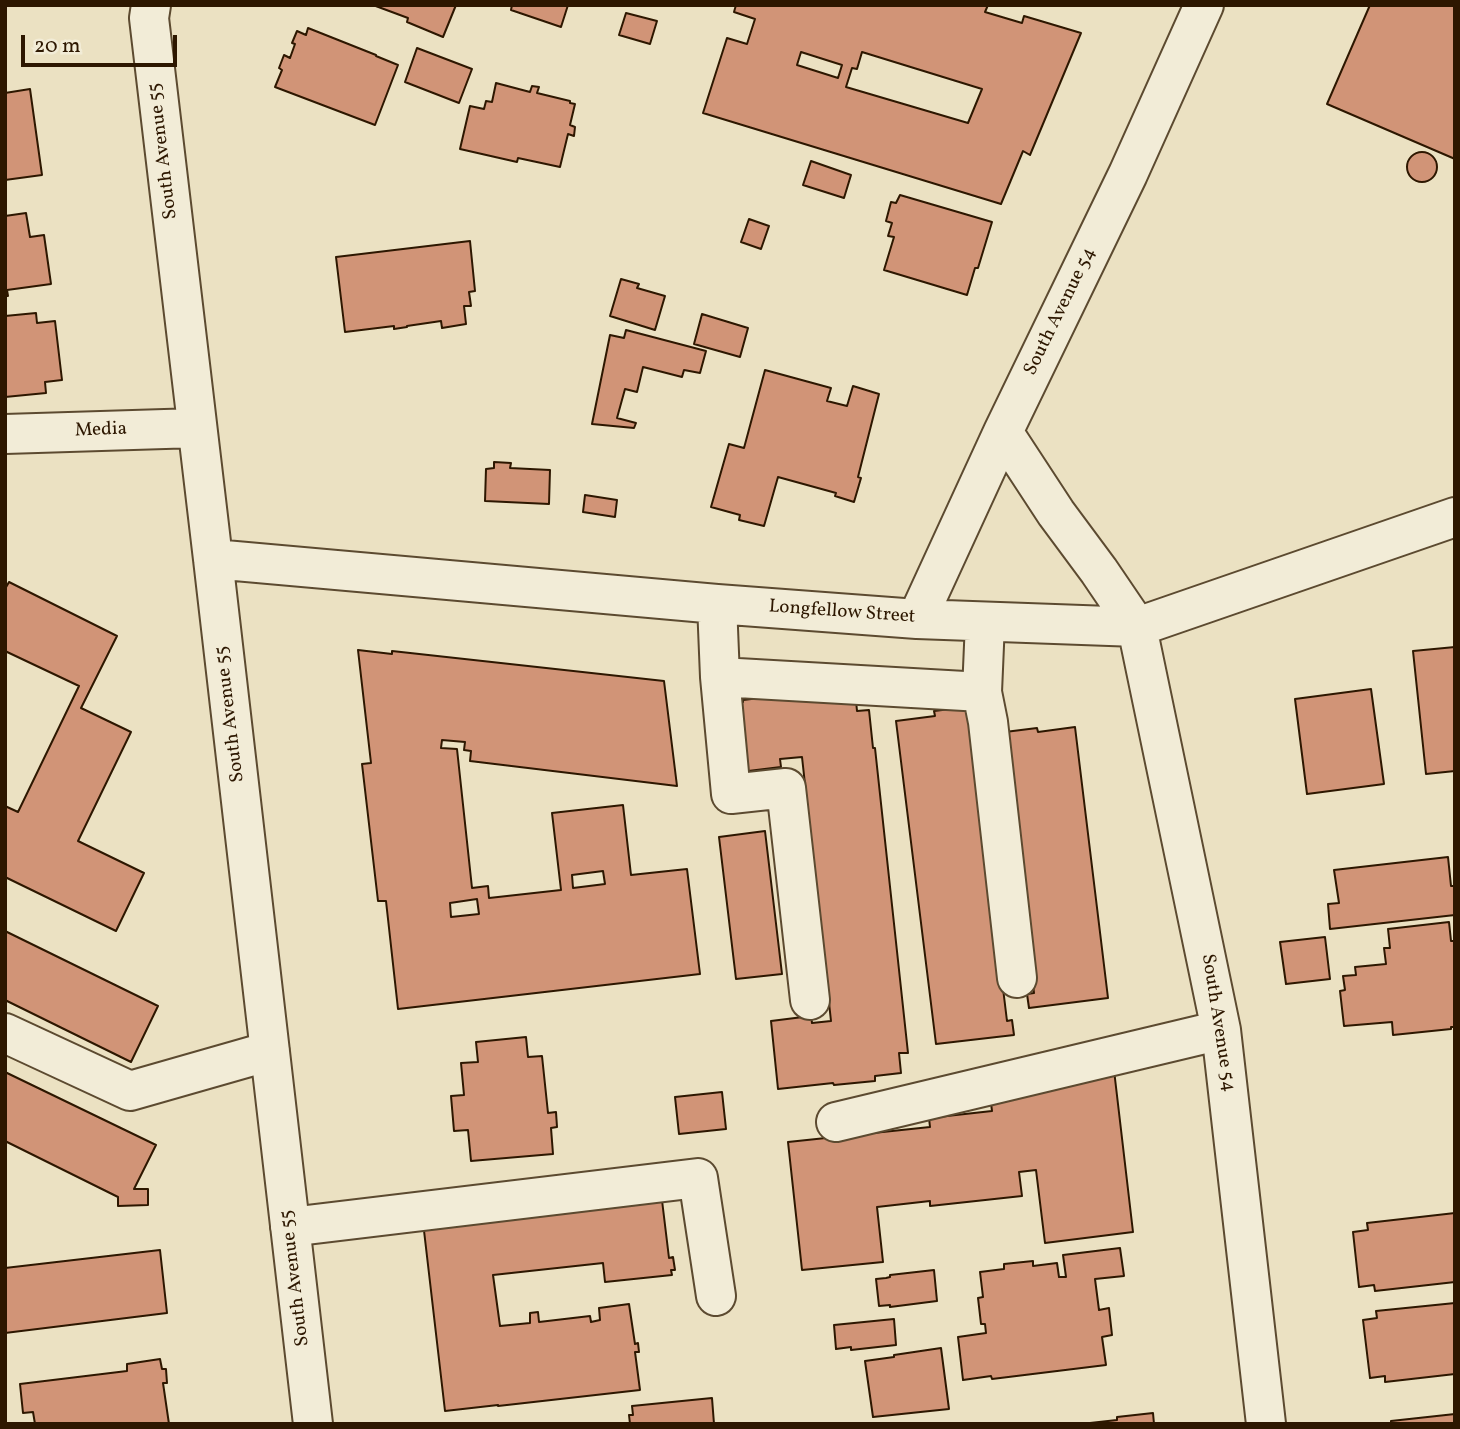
<!DOCTYPE html>
<style>
body{margin:0}
#map{position:relative;width:1460px;height:1429px;overflow:hidden;background:#ebe1c2;font-family:Vollkorn,serif}
canvas{display:block}
.frame{position:absolute;inset:0;border:7px solid #2d1700;pointer-events:none}
.scale{position:absolute;left:21px;top:35px;width:156px;height:32px;box-sizing:border-box;border:4px solid #2d1700;border-top:0;padding-left:9px;font-size:21px;line-height:24px;white-space:nowrap;color:#2d1700;-webkit-text-stroke:5px #f2ecd7;paint-order:stroke}
</style>
<div id="map">
<canvas width="1460" height="1429"></canvas>
<div class="frame"></div>
<div class="scale">20 m</div>
</div>
<script>
const ctx = document.querySelector('canvas').getContext('2d');
ctx.lineJoin = 'round';
function fill(path, color) {
  ctx.fillStyle = color;
  ctx.fill(path, 'evenodd');
}
function stroke(path, color, width, dash) {
  ctx.strokeStyle = color;
  ctx.lineWidth = width;
  ctx.lineCap = dash ? 'butt' : 'round';
  ctx.setLineDash(dash || []);
  ctx.stroke(path);
}
function write(font, color, halo, rows, align = 'center') {
  ctx.font = font + ' Vollkorn,serif';
  ctx.lineWidth = 5;
  ctx.setLineDash([]);
  ctx.textBaseline = 'middle';
  ctx.strokeStyle = halo;
  ctx.fillStyle = color;
  for (const [text, x, y, turn = 0] of rows) {
    ctx.save();
    ctx.translate(x, y);
    ctx.rotate((+turn || 0) * Math.PI / 180);
    ctx.textAlign = isNaN(turn) ? turn : align;
    if (halo) ctx.strokeText(text, 0, 0);
    ctx.fillText(text, 0, 0);
    ctx.restore();
  }
}
const building = new Path2D(`
 M 373,5 L 456,5 L 443,37 L 407,22 L 408,18 Z
 M 512,5 L 568,5 L 561,27 L 511,10 Z
 M 736,5 L 988,5 L 985,12 L 1022,23 L 1024,16 L 1081,33 L 1030,155 L 1023,151 L 1001,204 L 703,113 L 727,38 L 747,44 L 755,19 L 734,12 ZM 801,52 L 842,65 L 838,78 L 797,65 ZM 862,52 L 982,89 L 968,123 L 846,87 L 852,68 L 857,69 Z
 M 1370,5 L 1455,5 L 1455,159 L 1327,104 Z
 M 626,13 L 657,21 L 650,44 L 619,35 Z
 M 308,28 L 376,55 L 376,56 L 398,65 L 375,125 L 275,87 L 282,70 L 279,68 L 284,55 L 290,58 L 295,44 L 292,43 L 297,31 L 306,35 Z
 M 417,48 L 472,69 L 459,103 L 405,82 Z
 M 496,83 L 530,92 L 532,86 L 539,87 L 537,93 L 570,101 L 570,103 L 575,104 L 570,125 L 575,127 L 574,136 L 568,134 L 560,167 L 518,158 L 517,162 L 460,149 L 470,106 L 484,109 L 486,101 L 492,102 Z
 M 30,89 L 42,175 L 5,180 L 5,93 Z
 M1407 167a15 15 0 1 1 30 0a15 15 0 1 1-30 0Z
 M 811,161 L 851,175 L 844,198 L 803,185 Z
 M 900,195 L 992,222 L 978,268 L 975,268 L 967,295 L 884,270 L 894,237 L 888,236 L 892,223 L 886,221 L 891,202 L 896,203 Z
 M 26,213 L 30,237 L 44,235 L 51,284 L 7,290 L 8,296 L 5,296 L 5,216 Z
 M 749,219 L 769,226 L 761,249 L 741,242 Z
 M 470,241 L 475,291 L 469,292 L 471,306 L 464,306 L 466,324 L 442,328 L 441,321 L 407,326 L 407,327 L 394,329 L 394,326 L 345,332 L 336,257 Z
 M 621,279 L 639,284 L 637,288 L 665,296 L 655,330 L 610,316 Z
 M 36,313 L 37,323 L 55,321 L 62,380 L 45,382 L 46,393 L 5,397 L 5,316 Z
 M 702,314 L 748,328 L 740,357 L 694,344 Z
 M 626,330 L 706,351 L 700,373 L 684,370 L 682,377 L 643,367 L 637,392 L 625,389 L 617,418 L 636,423 L 634,428 L 592,424 L 610,335 L 624,338 Z
 M 765,370 L 831,388 L 827,401 L 847,406 L 853,386 L 879,394 L 858,477 L 861,478 L 854,502 L 835,496 L 836,493 L 778,477 L 764,526 L 739,520 L 740,515 L 711,507 L 729,444 L 744,448 Z
 M 494,462 L 511,463 L 510,468 L 550,470 L 549,504 L 485,501 L 486,469 L 494,468 Z
 M 585,495 L 617,500 L 615,517 L 583,512 Z
 M 9,582 L 117,636 L 81,708 L 131,732 L 78,841 L 144,873 L 116,931 L 5,877 L 5,806 L 18,812 L 79,686 L 5,651 L 5,589 Z
 M 1455,647 L 1455,771 L 1426,774 L 1413,651 Z
 M 358,650 L 392,654 L 392,651 L 664,681 L 677,786 L 470,761 L 471,751 L 464,750 L 465,742 L 442,740 L 441,748 L 457,749 L 472,888 L 488,886 L 489,898 L 561,890 L 552,813 L 623,805 L 631,875 L 687,869 L 700,974 L 398,1009 L 386,901 L 378,901 L 362,764 L 371,763 ZM 603,871 L 605,884 L 573,888 L 572,875 ZM 477,899 L 479,914 L 451,917 L 450,903 Z
 M 1371,689 L 1384,784 L 1307,794 L 1295,699 Z
 M 855,690 L 857,711 L 869,710 L 873,748 L 875,748 L 908,1053 L 899,1053 L 901,1073 L 875,1076 L 875,1081 L 834,1085 L 833,1083 L 778,1089 L 771,1021 L 811,1016 L 812,1023 L 831,1021 L 802,757 L 780,759 L 781,767 L 740,772 L 733,703 L 743,702 L 743,700 L 768,697 Z
 M 975,706 L 971,726 L 1007,1021 L 1012,1020 L 1014,1035 L 936,1044 L 896,721 L 935,716 L 934,711 Z
 M 1075,727 L 1108,998 L 1029,1008 L 1027,994 L 1034,993 L 1005,750 L 997,733 L 1037,728 L 1038,732 Z
 M 765,831 L 782,974 L 736,979 L 719,837 Z
 M 1448,857 L 1451,886 L 1455,886 L 1455,915 L 1330,929 L 1328,904 L 1339,903 L 1334,870 Z
 M 1449,922 L 1451,941 L 1454,941 L 1455,949 L 1455,1027 L 1451,1027 L 1451,1029 L 1393,1035 L 1392,1022 L 1344,1026 L 1340,991 L 1345,990 L 1343,976 L 1356,975 L 1355,967 L 1386,964 L 1384,948 L 1390,948 L 1388,929 Z
 M 5,931 L 158,1006 L 131,1062 L 5,1000 Z
 M 1325,937 L 1330,979 L 1286,984 L 1280,942 Z
 M 526,1037 L 528,1057 L 542,1056 L 548,1113 L 556,1112 L 557,1127 L 551,1128 L 553,1154 L 471,1161 L 468,1130 L 454,1131 L 451,1096 L 464,1095 L 461,1063 L 478,1062 L 476,1042 Z
 M 1114,1070 L 1133,1232 L 1045,1243 L 1036,1170 L 1019,1172 L 1022,1196 L 930,1206 L 930,1201 L 877,1207 L 883,1262 L 802,1270 L 788,1142 L 930,1127 L 929,1118 L 992,1111 L 989,1088 Z
 M 5,1072 L 156,1145 L 134,1189 L 148,1189 L 148,1205 L 118,1206 L 118,1197 L 5,1141 Z
 M 722,1092 L 726,1129 L 679,1134 L 675,1097 Z
 M 661,1192 L 669,1258 L 673,1257 L 675,1270 L 671,1270 L 672,1275 L 605,1282 L 603,1263 L 493,1275 L 500,1326 L 530,1323 L 530,1313 L 538,1312 L 539,1322 L 590,1316 L 591,1322 L 600,1320 L 599,1308 L 629,1304 L 635,1344 L 638,1343 L 639,1352 L 635,1352 L 640,1390 L 498,1406 L 498,1405 L 445,1411 L 423,1222 Z
 M 1455,1213 L 1455,1282 L 1375,1291 L 1374,1285 L 1359,1287 L 1353,1232 L 1368,1230 L 1367,1223 Z
 M 1120,1248 L 1124,1276 L 1095,1279 L 1099,1310 L 1109,1308 L 1112,1335 L 1102,1337 L 1106,1365 L 992,1379 L 991,1376 L 963,1380 L 958,1337 L 986,1333 L 985,1324 L 981,1324 L 978,1298 L 983,1297 L 980,1272 L 1004,1269 L 1004,1264 L 1033,1261 L 1033,1266 L 1057,1263 L 1059,1277 L 1066,1277 L 1063,1255 Z
 M 160,1250 L 167,1313 L 5,1333 L 5,1268 Z
 M 934,1270 L 937,1301 L 890,1307 L 890,1305 L 879,1306 L 876,1279 L 886,1278 L 890,1277 L 890,1275 Z
 M 1455,1303 L 1455,1374 L 1385,1382 L 1385,1376 L 1370,1378 L 1363,1320 L 1377,1318 L 1376,1311 Z
 M 894,1319 L 896,1345 L 851,1350 L 851,1347 L 836,1349 L 834,1325 Z
 M 941,1348 L 949,1409 L 873,1417 L 865,1361 L 894,1357 L 894,1355 Z
 M 160,1359 L 162,1369 L 166,1369 L 167,1383 L 163,1383 L 169,1424 L 35,1424 L 33,1412 L 23,1413 L 20,1384 L 127,1371 L 127,1364 Z
 M 712,1398 L 714,1424 L 630,1424 L 629,1415 L 633,1415 L 632,1406 Z
 M 1153,1413 L 1154,1424 L 1081,1424 L 1117,1420 L 1117,1417 Z
 M 1455,1414 L 1455,1424 L 1391,1424 L 1391,1421 Z`);
const minor = new Path2D(`
 M 151,5 L 149,18 L 213,559 L 313,1424
 M 1003,432 L 1056,513 L 1099,571 L 1137,627 L 1221,1030 L 1266,1424
 M 5,434 L 197,428
 M 213,559 L 717,604 L 917,619 L 1137,627 L 1455,517
 M 717,604 L 720,677 L 982,692
 M 917,619 L 1003,432 L 1128,174 L 1204,5
 M 985,622 L 982,692 L 988,722 L 1017,978
 M 720,677 L 731,794 L 786,788 L 810,1000
 M 5,1033 L 130,1091 L 270,1051
 M 836,1122 L 1221,1030
 M 290,1227 L 698,1178 L 716,1296`);
const streetNames = [
 ["South Avenue 55",164,151,-97],
 ["South Avenue 54",1061,312,-64],
 ["Media",101,431,-2],
 ["Longfellow Street",842,613,4],
 ["South Avenue 55",231,714,-97],
 ["South Avenue 54",1217,1023,81],
 ["South Avenue 55",296,1278,-97]
];
fill(building, '#d19477');
stroke(building, '#2d1700', 2);
stroke(minor, '#5c4a30', 42);
stroke(minor, '#f2ecd7', 38);
write('19px', '#2d1700', '#f2ecd7', streetNames);
</script>
